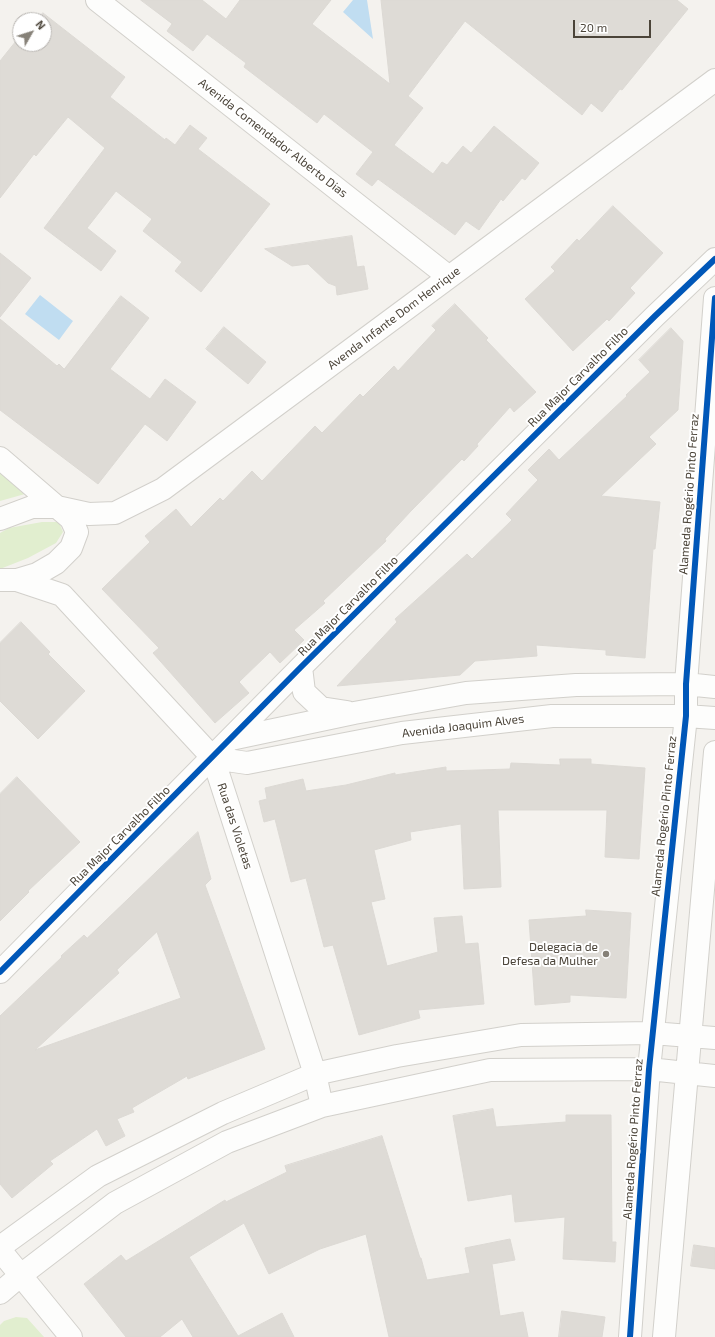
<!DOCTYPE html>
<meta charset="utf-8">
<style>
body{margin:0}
#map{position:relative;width:715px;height:1337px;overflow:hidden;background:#f4f2ee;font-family:"Exo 2",sans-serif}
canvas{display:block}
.north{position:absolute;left:12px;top:12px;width:40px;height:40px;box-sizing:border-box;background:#fff;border:1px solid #b7b4b0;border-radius:50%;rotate:51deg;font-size:11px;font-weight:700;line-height:16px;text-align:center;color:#4b4439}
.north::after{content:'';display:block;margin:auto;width:14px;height:18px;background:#868178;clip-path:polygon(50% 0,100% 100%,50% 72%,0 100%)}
.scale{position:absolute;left:573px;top:20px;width:78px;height:18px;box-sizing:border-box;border:2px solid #4b4439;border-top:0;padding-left:5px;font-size:12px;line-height:14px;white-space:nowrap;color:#4b4439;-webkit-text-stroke:3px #fff;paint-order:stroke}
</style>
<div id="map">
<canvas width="715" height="1337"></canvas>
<div class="north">N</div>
<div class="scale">20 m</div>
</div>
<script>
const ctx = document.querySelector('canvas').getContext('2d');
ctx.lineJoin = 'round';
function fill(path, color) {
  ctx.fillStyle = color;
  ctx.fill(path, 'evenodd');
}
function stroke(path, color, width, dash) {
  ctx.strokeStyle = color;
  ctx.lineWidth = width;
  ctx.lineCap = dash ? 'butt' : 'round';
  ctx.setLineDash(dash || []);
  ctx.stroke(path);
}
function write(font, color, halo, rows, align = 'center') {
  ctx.font = font + ' "Exo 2",sans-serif';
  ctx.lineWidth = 4;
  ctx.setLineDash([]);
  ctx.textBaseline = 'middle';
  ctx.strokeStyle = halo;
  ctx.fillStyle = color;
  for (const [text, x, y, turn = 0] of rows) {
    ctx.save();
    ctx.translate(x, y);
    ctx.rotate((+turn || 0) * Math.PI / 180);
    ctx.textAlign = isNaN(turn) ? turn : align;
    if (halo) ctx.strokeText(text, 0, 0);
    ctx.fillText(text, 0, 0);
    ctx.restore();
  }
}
const green = new Path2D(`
 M 0,466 L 32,492 L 0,501 Z
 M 42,522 L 59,522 L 63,532 L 56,543 L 28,558 L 0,569 L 0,533 L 9,528 Z
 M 16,1317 L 27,1318 L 44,1337 L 0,1337 L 0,1325 L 4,1321 Z`);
const water = new Path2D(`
 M 353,0 L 367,0 L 373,39 L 343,12 Z
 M 40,295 L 73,321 L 59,340 L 25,314 Z`);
const building = new Path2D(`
 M 141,0 L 202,0 L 226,19 L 240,0 L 331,0 L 312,24 L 390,84 L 381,0 L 677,0 L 688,9 L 622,90 L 620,89 L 602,112 L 591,103 L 582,115 L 465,21 L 408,96 L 423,108 L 394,145 L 433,174 L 442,162 L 447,165 L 463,146 L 471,153 L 494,126 L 539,163 L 525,180 L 522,178 L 503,201 L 501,199 L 479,230 L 466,221 L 455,235 L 378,179 L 372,186 L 356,174 L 373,152 L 324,114 L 317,123 L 244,67 L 246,63 L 207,34 L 193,51 L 167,31 L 172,24 Z
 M 43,13 L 125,77 L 110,97 L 165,140 L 166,138 L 175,145 L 190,125 L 207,138 L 198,149 L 270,204 L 201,292 L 175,271 L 182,262 L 143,231 L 152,219 L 116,191 L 87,228 L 116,251 L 101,271 L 44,228 L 105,148 L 68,117 L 36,156 L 34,154 L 0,198 L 0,61 L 20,36 L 20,44 L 44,44 L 44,20 L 38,20 Z
 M 613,206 L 663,253 L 630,288 L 635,293 L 609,321 L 607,319 L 573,351 L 525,299 L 555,271 L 551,267 L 577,239 L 579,241 Z
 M 352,236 L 357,267 L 364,266 L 368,289 L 337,295 L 336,286 L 328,283 L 308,264 L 292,266 L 265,249 Z
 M 0,253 L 31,278 L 0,317 Z
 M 121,296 L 149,318 L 110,369 L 150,399 L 165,379 L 196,402 L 167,441 L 145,424 L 98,484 L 0,410 L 0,319 L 57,366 L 59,364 L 64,369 Z
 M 455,304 L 488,338 L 486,340 L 536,392 L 514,412 L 510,407 L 477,444 L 478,446 L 464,461 L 462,459 L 411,511 L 385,539 L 386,541 L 323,601 L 325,603 L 294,630 L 304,640 L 280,663 L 270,652 L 239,682 L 249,693 L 215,723 L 153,653 L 159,648 L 102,589 L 150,542 L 145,536 L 176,509 L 191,527 L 220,498 L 223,501 L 252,471 L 262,481 L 315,426 L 322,433 L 360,394 L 363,397 L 394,366 L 398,371 L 436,330 L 432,326 Z
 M 224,327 L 266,362 L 248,384 L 206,349 Z
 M 671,328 L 683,341 L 678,410 L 649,437 L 656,444 L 601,496 L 660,502 L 655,549 L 653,549 L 645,658 L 606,655 L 606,650 L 536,645 L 537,656 L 475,661 L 460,675 L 337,686 L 397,622 L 395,619 L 467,554 L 472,559 L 512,520 L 506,514 L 538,480 L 528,470 L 549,449 L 559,460 L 627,396 L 626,395 L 650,372 L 639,360 Z
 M 21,622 L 50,652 L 48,654 L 85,691 L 38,739 L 0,701 L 0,643 Z
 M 560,759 L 591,759 L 591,764 L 645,768 L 639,859 L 605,857 L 607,810 L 498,810 L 501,887 L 464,889 L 461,824 L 410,832 L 411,840 L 374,850 L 385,899 L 371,902 L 387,966 L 438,952 L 434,918 L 462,916 L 465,944 L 478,943 L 484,1004 L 418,1010 L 420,1018 L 359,1035 L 333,945 L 324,947 L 306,878 L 291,882 L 275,819 L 264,822 L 259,801 L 267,799 L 265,788 L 303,779 L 306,791 L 346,785 L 395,773 L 395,775 L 446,767 L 446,771 L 510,769 L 511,763 L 560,765 Z
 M 17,777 L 80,842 L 28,891 L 29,892 L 0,921 L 0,794 Z
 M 198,832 L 211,879 L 205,885 L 265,1049 L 188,1079 L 187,1076 L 132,1108 L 134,1112 L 117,1119 L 125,1136 L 106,1146 L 97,1129 L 50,1161 L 53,1164 L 12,1198 L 0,1184 L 0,1016 L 62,957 L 61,956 L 84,935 L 87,938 ZM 157,932 L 181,998 L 35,1050 L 119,973 L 117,970 Z
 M 586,910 L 631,913 L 626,998 L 570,995 L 570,1002 L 535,1005 L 529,920 L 586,916 Z
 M 493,1109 L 496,1127 L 566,1122 L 566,1115 L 611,1115 L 612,1242 L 616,1242 L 615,1262 L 563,1259 L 565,1217 L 515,1222 L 512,1194 L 468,1201 L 453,1116 Z
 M 382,1136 L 420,1258 L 421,1258 L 427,1280 L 470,1273 L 465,1248 L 510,1239 L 515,1260 L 492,1264 L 500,1316 L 523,1312 L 528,1337 L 389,1337 L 366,1234 L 320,1249 L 269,1274 L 244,1223 L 189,1257 L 238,1336 L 282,1313 L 294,1337 L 193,1337 L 182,1319 L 160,1337 L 126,1337 L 84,1284 L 121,1255 L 126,1261 L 225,1200 L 226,1202 L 287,1172 L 285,1166 Z
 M 694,1245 L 715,1248 L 715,1269 L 691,1266 Z
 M 562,1311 L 605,1317 L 602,1337 L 559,1337 Z`);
const minor = new Path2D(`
 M 97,0 L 449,277
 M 0,458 L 57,507 L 89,514 L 115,513 L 163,489 L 715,80
 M 0,519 L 32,507 L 57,507 L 71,519 L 77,532 L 71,548 L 56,563 L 37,574 L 17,580 L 0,580
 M 17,580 L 62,595 L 213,758 L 315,1074 L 322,1106
 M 301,667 L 304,692 L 321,708 L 347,712
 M 231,739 L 354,713 L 466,693 L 576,685 L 686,684 L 715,687
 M 213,758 L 247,763 L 402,733 L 552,716 L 686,716 L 715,718
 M 0,972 L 301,667 L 655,316 L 715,259
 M 0,1247 L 98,1176 L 223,1113 L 315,1074 L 397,1056 L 521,1035 L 652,1033 L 715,1038
 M 0,1250 L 71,1337
 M 0,1293 L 21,1275 L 115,1203 L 227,1142 L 322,1106 L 490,1070 L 649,1069 L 715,1076
 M 630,1337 L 649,1069 L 686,716 L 686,684 L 715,298
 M 664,1337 L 715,752`);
const cycleway = new Path2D(`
 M 0,972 L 301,667 L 655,316 L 715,259
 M 630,1337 L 649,1069 L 686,716 L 686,684 L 715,298`);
const markers = [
 [606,954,4,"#868178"]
];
const streetNames = [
 ["Avenida Comendador Alberto Dias",273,138,38],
 ["Avenda Infante Dom Henrique",394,318,-37],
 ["Rua Major Carvalho Filho",578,377,-45],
 ["Alameda Rogério Pinto Ferraz",689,494,-86],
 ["Rua Major Carvalho Filho",348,606,-45],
 ["Avenida Joaquim Alves",463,726,-7],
 ["Alameda Rogério Pinto Ferraz",664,816,-84],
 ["Rua das Violetas",235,826,72],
 ["Rua Major Carvalho Filho",120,836,-45],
 ["Alameda Rogério Pinto Ferraz",633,1139,-86]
];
const poiNames = [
 ["Delegacia de",598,947],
 ["Defesa da Mulher",598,961]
];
fill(green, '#e1eecf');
fill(water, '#c0ddf1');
fill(building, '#dedbd6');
stroke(building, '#dcd9d4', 1);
stroke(minor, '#d2d0cb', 24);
stroke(minor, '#fdfdfc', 22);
stroke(cycleway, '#0057b8', 6);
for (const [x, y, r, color] of markers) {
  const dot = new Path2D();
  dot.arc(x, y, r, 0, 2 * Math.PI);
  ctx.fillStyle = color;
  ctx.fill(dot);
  stroke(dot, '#fff', 1.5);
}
write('12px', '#4b4439', '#fff', streetNames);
write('12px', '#4b4439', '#fff', poiNames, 'right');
</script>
